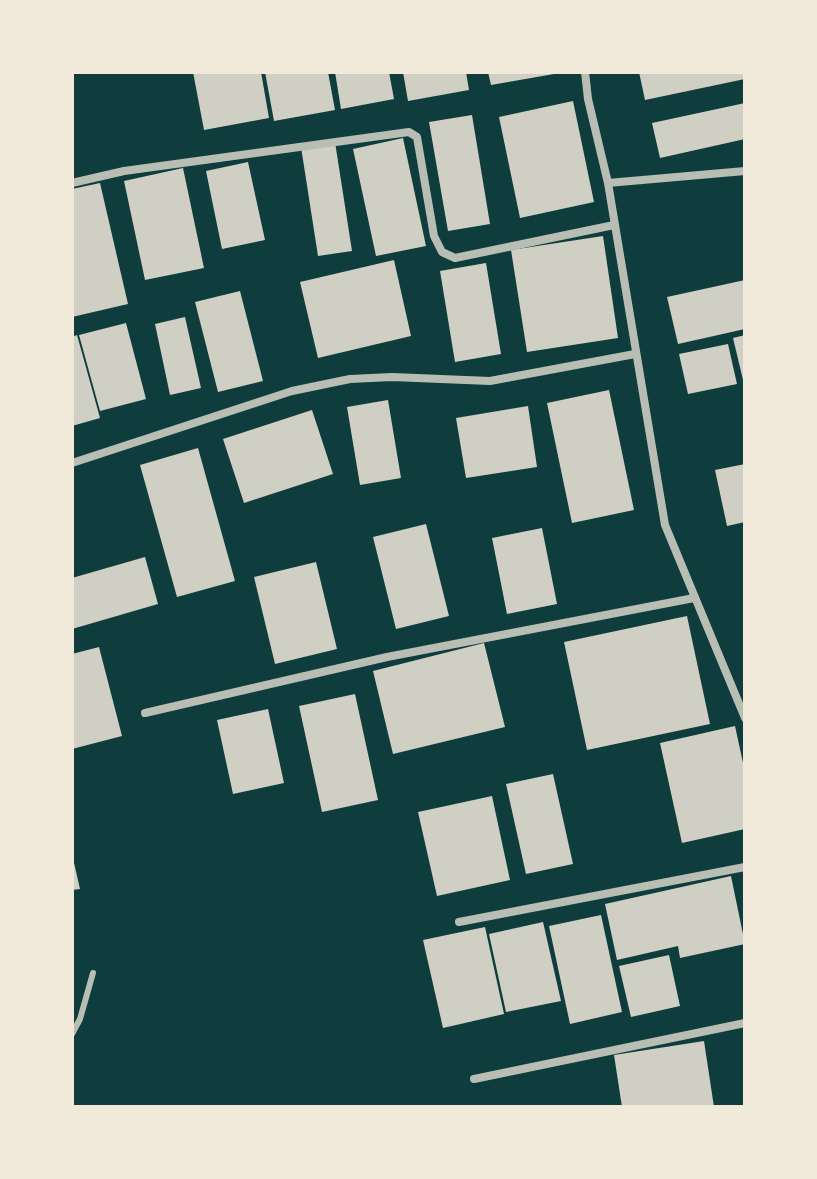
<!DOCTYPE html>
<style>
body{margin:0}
#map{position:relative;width:817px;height:1179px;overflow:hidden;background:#0f3d3e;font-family:"PT Sans Narrow",sans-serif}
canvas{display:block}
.frame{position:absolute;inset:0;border:74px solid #f1e9da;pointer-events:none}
</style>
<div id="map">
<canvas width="817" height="1179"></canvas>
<div class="frame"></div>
</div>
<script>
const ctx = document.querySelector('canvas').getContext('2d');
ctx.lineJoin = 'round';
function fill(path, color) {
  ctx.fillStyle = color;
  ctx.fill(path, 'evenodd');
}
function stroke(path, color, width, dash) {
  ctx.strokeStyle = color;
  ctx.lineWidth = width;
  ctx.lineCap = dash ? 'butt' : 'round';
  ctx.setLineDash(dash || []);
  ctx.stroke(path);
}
const building = new Path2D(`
 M 193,72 L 261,72 L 269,118 L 204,130 Z
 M 265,72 L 328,72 L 335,110 L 274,121 Z
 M 335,72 L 389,72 L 394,99 L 341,109 Z
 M 403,72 L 466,72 L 469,90 L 408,101 Z
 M 488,72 L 554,72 L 554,74 L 491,85 Z
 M 639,72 L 745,72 L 745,79 L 645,100 Z
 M 573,101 L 594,202 L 520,218 L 499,117 Z
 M 745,103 L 745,139 L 660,158 L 652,123 Z
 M 472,115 L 490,224 L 448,231 L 429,122 Z
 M 403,138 L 426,246 L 376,256 L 353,149 Z
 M 335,142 L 352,251 L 318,256 L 301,147 Z
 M 248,162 L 265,240 L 222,249 L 206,171 Z
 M 183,168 L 204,268 L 145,280 L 124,181 Z
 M 100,183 L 128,304 L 72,317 L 72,189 Z
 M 603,236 L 618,338 L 527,352 L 511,250 Z
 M 394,260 L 411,336 L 318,358 L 300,282 Z
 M 486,263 L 501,354 L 455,362 L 440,271 Z
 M 745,280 L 745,329 L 678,344 L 667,297 Z
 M 240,291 L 263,381 L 218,392 L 195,302 Z
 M 185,317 L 201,388 L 170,395 L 155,324 Z
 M 126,323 L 146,399 L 100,411 L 79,335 Z
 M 77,335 L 100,418 L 72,426 L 72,337 Z
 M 745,335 L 745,384 L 744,384 L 733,338 Z
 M 728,344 L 737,384 L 688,394 L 679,354 Z
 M 609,390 L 634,510 L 572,523 L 547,403 Z
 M 388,400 L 401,478 L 360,485 L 347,407 Z
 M 528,406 L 537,467 L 466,478 L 456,418 Z
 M 312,410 L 333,474 L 244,503 L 223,439 Z
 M 198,448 L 235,581 L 177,597 L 140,465 Z
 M 745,464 L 745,522 L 727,526 L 715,470 Z
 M 426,524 L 449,616 L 396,629 L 373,537 Z
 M 542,528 L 557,604 L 507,614 L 492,538 Z
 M 145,557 L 158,604 L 72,629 L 72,578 Z
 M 316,562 L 337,649 L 275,664 L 254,577 Z
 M 687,616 L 710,724 L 587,750 L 564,642 Z
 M 484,643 L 505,727 L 393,754 L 373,671 Z
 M 99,647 L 122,736 L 72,749 L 72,654 Z
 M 355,694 L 378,800 L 322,812 L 299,706 Z
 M 268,709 L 284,783 L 233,794 L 217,720 Z
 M 735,726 L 745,772 L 745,829 L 682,843 L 660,743 Z
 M 553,774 L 573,864 L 526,874 L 506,784 Z
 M 492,796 L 510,880 L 437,896 L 418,812 Z
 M 72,854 L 80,889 L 72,890 Z
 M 731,876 L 745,944 L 680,958 L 678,946 L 617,960 L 605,904 Z
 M 601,915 L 622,1012 L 570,1024 L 549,926 Z
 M 543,922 L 561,1001 L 506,1012 L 489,934 Z
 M 485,927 L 504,1014 L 443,1028 L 423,940 Z
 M 669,955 L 680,1006 L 631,1017 L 619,966 Z
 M 704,1041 L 714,1107 L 622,1107 L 614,1055 Z`);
const service = new Path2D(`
 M 72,1034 L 80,1019 L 93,973`);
const minor = new Path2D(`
 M 585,72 L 588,99 L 608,183 L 665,525 L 745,718
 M 72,183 L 124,171 L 409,132 L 417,137 L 434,236 L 442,252 L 455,258 L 614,225
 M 608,183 L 745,171
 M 72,463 L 292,391 L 350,379 L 392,377 L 490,381 L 635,354
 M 145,713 L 387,657 L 694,598
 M 459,922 L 745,867
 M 474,1079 L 745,1023`);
fill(building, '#cfcfc3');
stroke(service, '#b8beb3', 6);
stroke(minor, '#b8beb3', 8);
</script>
